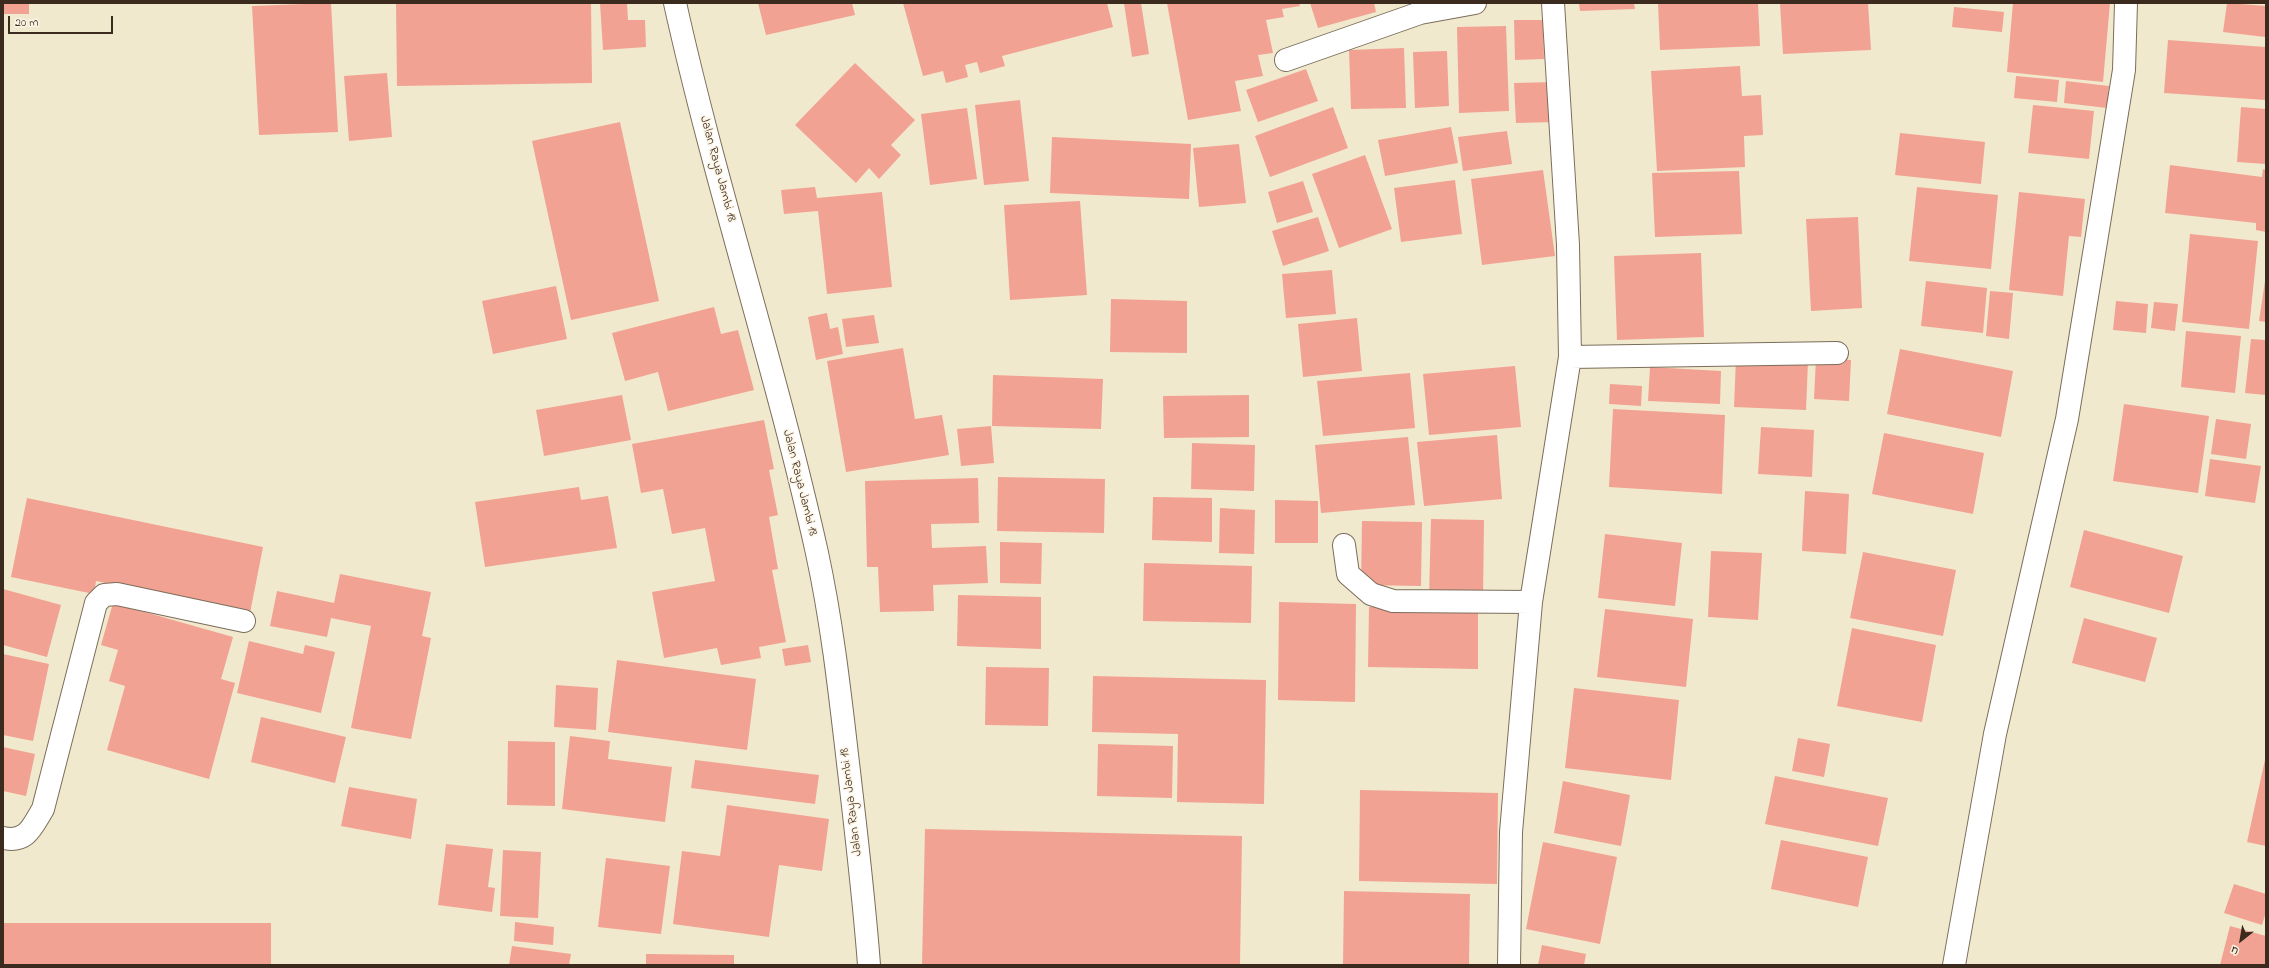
<!DOCTYPE html>
<style>
body{margin:0}
#map{position:relative;width:2269px;height:968px;overflow:hidden;background:#f1e9cd;font-family:"Indie Flower",sans-serif}
canvas{display:block}
.frame{position:absolute;inset:0;border:4px solid #3b2a1e;pointer-events:none}
.north{position:absolute;left:2221px;top:920px;width:40px;height:40px;-webkit-text-stroke:3px #fcf5e5;paint-order:stroke;rotate:211deg;font-size:11px;font-weight:700;line-height:16px;text-align:center;color:#3b2a1e}
.north::after{content:'';display:block;margin:auto;width:14px;height:18px;background:#3b2a1e;clip-path:polygon(50% 0,100% 100%,50% 72%,0 100%)}
.scale{position:absolute;left:8px;top:16px;width:105px;height:18px;box-sizing:border-box;border:2px solid #3b2a1e;border-top:0;padding-left:5px;font-size:12px;line-height:14px;white-space:nowrap;color:#3b2a1e;-webkit-text-stroke:3px #fcf5e5;paint-order:stroke}
</style>
<div id="map">
<canvas width="2269" height="968"></canvas>
<div class="frame"></div>
<div class="north">U</div>
<div class="scale">20 m</div>
</div>
<script>
const ctx = document.querySelector('canvas').getContext('2d');
ctx.lineJoin = 'round';
function fill(path, color) {
  ctx.fillStyle = color;
  ctx.fill(path, 'evenodd');
}
function stroke(path, color, width, dash) {
  ctx.strokeStyle = color;
  ctx.lineWidth = width;
  ctx.lineCap = dash ? 'butt' : 'round';
  ctx.setLineDash(dash || []);
  ctx.stroke(path);
}
function write(font, color, halo, rows, align = 'center') {
  ctx.font = font + ' "Indie Flower",sans-serif';
  ctx.lineWidth = 3;
  ctx.setLineDash([]);
  ctx.textBaseline = 'middle';
  ctx.strokeStyle = halo;
  ctx.fillStyle = color;
  for (const [text, x, y, turn = 0] of rows) {
    ctx.save();
    ctx.translate(x, y);
    ctx.rotate((+turn || 0) * Math.PI / 180);
    ctx.textAlign = isNaN(turn) ? turn : align;
    if (halo) ctx.strokeText(text, 0, 0);
    ctx.fillText(text, 0, 0);
    ctx.restore();
  }
}
const building = new Path2D(`
 M 3,3 L 29,3 L 29,14 L 3,14 Z
 M 331,3 L 338,132 L 259,135 L 252,6 Z
 M 396,3 L 591,3 L 592,83 L 397,86 Z
 M 600,3 L 627,3 L 628,20 L 645,20 L 646,47 L 603,50 Z
 M 758,3 L 852,3 L 855,15 L 766,35 Z
 M 903,3 L 1107,3 L 1113,27 L 1002,56 L 1005,66 L 980,73 L 977,62 L 965,65 L 968,77 L 946,83 L 943,71 L 923,76 Z
 M 1124,3 L 1141,3 L 1149,54 L 1132,57 Z
 M 1167,3 L 1299,3 L 1300,6 L 1282,9 L 1284,17 L 1266,20 L 1273,53 L 1258,55 L 1263,76 L 1235,81 L 1241,111 L 1188,120 Z
 M 1310,3 L 1374,3 L 1376,12 L 1318,28 Z
 M 1579,3 L 1634,3 L 1635,9 L 1580,11 Z
 M 1658,3 L 1758,3 L 1760,46 L 1660,50 Z
 M 1780,3 L 1868,3 L 1871,50 L 1783,54 Z
 M 2013,3 L 2110,3 L 2103,82 L 2007,72 Z
 M 2227,3 L 2266,6 L 2265,37 L 2223,32 Z
 M 1954,7 L 2004,12 L 2002,32 L 1952,27 Z
 M 1514,20 L 1543,20 L 1544,59 L 1515,60 Z
 M 1506,26 L 1509,111 L 1459,113 L 1457,27 Z
 M 2168,40 L 2266,47 L 2266,100 L 2164,93 Z
 M 1404,48 L 1406,108 L 1351,109 L 1349,50 Z
 M 1447,51 L 1449,106 L 1415,108 L 1413,52 Z
 M 855,63 L 915,120 L 891,145 L 901,155 L 879,179 L 869,168 L 856,183 L 795,125 Z
 M 1740,66 L 1742,96 L 1761,95 L 1763,135 L 1744,136 L 1745,167 L 1657,171 L 1651,71 Z
 M 1306,69 L 1318,101 L 1258,122 L 1246,90 Z
 M 387,73 L 392,137 L 349,141 L 344,76 Z
 M 2016,76 L 2059,80 L 2057,102 L 2014,98 Z
 M 2066,81 L 2109,86 L 2107,108 L 2064,103 Z
 M 1554,82 L 1556,122 L 1516,123 L 1514,83 Z
 M 1020,100 L 1029,181 L 984,185 L 975,105 Z
 M 2033,105 L 2094,111 L 2089,159 L 2028,153 Z
 M 1333,107 L 1348,148 L 1270,177 L 1255,136 Z
 M 2241,107 L 2266,109 L 2266,164 L 2237,162 Z
 M 967,108 L 977,179 L 930,185 L 921,114 Z
 M 620,122 L 659,301 L 571,320 L 532,141 Z
 M 1451,127 L 1458,163 L 1385,176 L 1378,140 Z
 M 1507,131 L 1512,164 L 1463,171 L 1458,137 Z
 M 1900,133 L 1985,142 L 1981,184 L 1895,175 Z
 M 1052,137 L 1191,144 L 1189,199 L 1050,193 Z
 M 1239,144 L 1246,203 L 1199,207 L 1193,148 Z
 M 1365,155 L 1392,229 L 1339,248 L 1312,174 Z
 M 2170,165 L 2262,177 L 2263,169 L 2266,170 L 2266,232 L 2256,230 L 2256,223 L 2165,213 Z
 M 1543,170 L 1555,256 L 1482,265 L 1471,179 Z
 M 1739,171 L 1742,234 L 1655,237 L 1652,173 Z
 M 1455,180 L 1462,234 L 1401,242 L 1394,188 Z
 M 1303,181 L 1313,212 L 1277,223 L 1268,192 Z
 M 815,187 L 817,198 L 882,192 L 892,287 L 827,294 L 818,211 L 784,214 L 781,190 Z
 M 1917,187 L 1998,195 L 1991,269 L 1909,261 Z
 M 2019,192 L 2085,199 L 2081,237 L 2069,236 L 2063,296 L 2009,290 Z
 M 1080,201 L 1087,295 L 1010,300 L 1004,205 Z
 M 1318,217 L 1329,251 L 1283,266 L 1272,231 Z
 M 1858,217 L 1862,308 L 1811,311 L 1806,219 Z
 M 2190,234 L 2258,241 L 2249,329 L 2182,322 Z
 M 1701,253 L 1704,337 L 1617,340 L 1614,256 Z
 M 1332,270 L 1336,314 L 1286,318 L 1282,274 Z
 M 1926,281 L 1987,288 L 1983,333 L 1921,326 Z
 M 2265,281 L 2266,281 L 2266,322 L 2259,321 Z
 M 556,286 L 567,339 L 493,354 L 482,301 Z
 M 1990,291 L 2013,293 L 2009,339 L 1986,336 Z
 M 1111,299 L 1187,301 L 1187,353 L 1110,352 Z
 M 2116,301 L 2148,304 L 2146,333 L 2113,330 Z
 M 2154,302 L 2178,304 L 2175,331 L 2151,328 Z
 M 714,307 L 721,334 L 738,330 L 754,390 L 668,411 L 658,372 L 625,381 L 612,333 Z
 M 827,313 L 830,329 L 838,327 L 843,354 L 816,360 L 808,317 Z
 M 874,315 L 879,343 L 846,347 L 842,319 Z
 M 1357,318 L 1362,371 L 1303,377 L 1298,324 Z
 M 2186,331 L 2241,336 L 2235,393 L 2181,387 Z
 M 2251,339 L 2266,340 L 2266,395 L 2245,393 Z
 M 903,348 L 915,419 L 942,415 L 949,455 L 846,472 L 827,361 Z
 M 1900,349 L 2013,371 L 2001,437 L 1887,414 Z
 M 1736,358 L 1808,362 L 1806,410 L 1734,407 Z
 M 1816,358 L 1851,360 L 1849,401 L 1814,399 Z
 M 1515,366 L 1521,427 L 1429,435 L 1423,374 Z
 M 1650,367 L 1721,371 L 1720,404 L 1648,401 Z
 M 1410,373 L 1415,428 L 1323,436 L 1317,381 Z
 M 993,375 L 1103,379 L 1101,429 L 992,426 Z
 M 1610,384 L 1642,386 L 1641,406 L 1609,404 Z
 M 622,395 L 631,440 L 544,456 L 536,410 Z
 M 1249,395 L 1249,437 L 1164,438 L 1163,396 Z
 M 2124,404 L 2209,416 L 2198,493 L 2113,481 Z
 M 1613,409 L 1725,415 L 1722,494 L 1609,487 Z
 M 2216,419 L 2251,424 L 2246,459 L 2211,454 Z
 M 764,420 L 774,469 L 769,470 L 778,515 L 769,517 L 778,569 L 772,570 L 786,642 L 759,647 L 761,658 L 721,665 L 717,648 L 664,658 L 652,592 L 715,581 L 705,528 L 672,534 L 663,489 L 641,493 L 632,444 Z
 M 991,426 L 994,463 L 961,466 L 957,429 Z
 M 1761,427 L 1814,430 L 1812,477 L 1758,474 Z
 M 1884,433 L 1984,453 L 1973,514 L 1872,494 Z
 M 1497,435 L 1502,499 L 1424,506 L 1417,442 Z
 M 1408,437 L 1415,505 L 1321,513 L 1315,445 Z
 M 1192,443 L 1255,445 L 1254,491 L 1191,489 Z
 M 2210,459 L 2261,466 L 2255,503 L 2205,496 Z
 M 998,477 L 1105,479 L 1104,533 L 997,531 Z
 M 978,478 L 979,523 L 931,524 L 932,548 L 986,546 L 988,583 L 933,585 L 934,611 L 880,612 L 878,567 L 867,567 L 865,481 Z
 M 579,487 L 581,500 L 608,496 L 617,548 L 485,567 L 475,502 Z
 M 1805,491 L 1849,494 L 1846,554 L 1802,551 Z
 M 1153,497 L 1212,498 L 1212,542 L 1152,540 Z
 M 27,498 L 263,547 L 250,613 L 96,581 L 94,594 L 11,577 Z
 M 1275,500 L 1318,501 L 1318,543 L 1275,543 Z
 M 1220,508 L 1255,510 L 1254,554 L 1219,553 Z
 M 1431,519 L 1484,520 L 1483,600 L 1429,598 Z
 M 1362,521 L 1422,522 L 1421,586 L 1361,585 Z
 M 2084,530 L 2183,556 L 2169,613 L 2070,587 Z
 M 1605,534 L 1682,543 L 1675,606 L 1598,598 Z
 M 1000,542 L 1042,543 L 1041,584 L 1000,583 Z
 M 1711,551 L 1762,553 L 1758,620 L 1708,617 Z
 M 1863,552 L 1956,570 L 1943,636 L 1850,618 Z
 M 1144,563 L 1252,566 L 1251,623 L 1143,621 Z
 M 340,574 L 431,592 L 422,636 L 431,638 L 411,739 L 351,728 L 371,626 L 331,618 L 327,637 L 270,626 L 277,591 L 334,603 Z
 M 3,589 L 61,605 L 47,657 L 3,645 Z
 M 958,595 L 1041,597 L 1041,649 L 957,646 Z
 M 1279,602 L 1356,604 L 1355,702 L 1278,700 Z
 M 113,603 L 233,637 L 221,679 L 235,683 L 209,779 L 107,750 L 125,686 L 109,681 L 118,650 L 101,645 Z
 M 1369,607 L 1478,609 L 1478,669 L 1368,667 Z
 M 1605,609 L 1693,619 L 1686,687 L 1597,677 Z
 M 2084,618 L 2157,638 L 2145,682 L 2072,663 Z
 M 1852,628 L 1936,645 L 1922,722 L 1837,706 Z
 M 249,641 L 303,654 L 305,645 L 335,652 L 321,713 L 237,693 Z
 M 808,645 L 811,662 L 785,666 L 782,649 Z
 M 3,654 L 49,664 L 33,741 L 3,735 Z
 M 617,660 L 756,679 L 747,750 L 608,732 Z
 M 986,667 L 1049,668 L 1048,726 L 985,725 Z
 M 1093,676 L 1266,680 L 1264,804 L 1177,802 L 1178,734 L 1092,732 Z
 M 556,685 L 598,688 L 596,730 L 554,727 Z
 M 1574,688 L 1679,700 L 1671,780 L 1565,768 Z
 M 261,717 L 346,737 L 335,783 L 251,762 Z
 M 570,736 L 610,741 L 608,759 L 672,767 L 665,822 L 562,809 Z
 M 1798,738 L 1830,744 L 1824,777 L 1792,771 Z
 M 508,741 L 555,742 L 555,806 L 507,805 Z
 M 1098,744 L 1173,746 L 1172,798 L 1097,796 Z
 M 3,747 L 35,754 L 26,796 L 3,791 Z
 M 2266,755 L 2266,846 L 2247,842 Z
 M 695,760 L 819,775 L 815,804 L 691,788 Z
 M 1775,776 L 1888,798 L 1878,846 L 1765,824 Z
 M 1563,781 L 1630,795 L 1621,846 L 1554,833 Z
 M 349,787 L 417,799 L 411,839 L 341,826 Z
 M 1360,790 L 1498,793 L 1497,884 L 1359,881 Z
 M 727,805 L 829,819 L 822,871 L 779,865 L 769,937 L 673,924 L 682,851 L 720,856 Z
 M 925,829 L 1242,836 L 1240,965 L 922,965 Z
 M 1781,840 L 1868,857 L 1858,907 L 1771,889 Z
 M 1543,842 L 1617,857 L 1600,944 L 1526,929 Z
 M 446,844 L 493,849 L 488,887 L 495,888 L 492,912 L 438,905 Z
 M 503,850 L 541,852 L 538,918 L 500,916 Z
 M 606,858 L 670,866 L 661,934 L 598,927 Z
 M 2234,884 L 2266,894 L 2266,912 L 2262,925 L 2224,913 Z
 M 1344,891 L 1470,894 L 1469,965 L 1343,965 Z
 M 515,922 L 554,927 L 553,945 L 514,941 Z
 M 3,923 L 271,923 L 271,965 L 3,965 Z
 M 2230,926 L 2266,936 L 2266,965 L 2220,965 Z
 M 1542,945 L 1586,954 L 1584,965 L 1538,965 Z
 M 512,946 L 571,954 L 569,965 L 509,965 Z
 M 646,954 L 734,955 L 734,965 L 646,965 Z`);
const minor = new Path2D(`
 M 1286,60 L 1420,13 L 1475,3
 M 1570,357 L 1837,353
 M 1344,545 L 1348,574 L 1371,594 L 1393,601 L 1531,602
 M 3,838 C 27,843 32,827 43,809 L 96,603 L 104,595 L 117,594 L 244,621
 M 1509,965 L 1511,832 L 1531,602 L 1570,357 L 1568,245 L 1553,3
 M 1954,965 L 1995,734 L 2067,419 L 2124,70 L 2126,3`);
const primary = new Path2D(`
 M 675,3 C 716,188 776,368 817,553 C 832,622 840,694 848,763 C 856,831 864,898 869,965`);
const streetNames = [
 ["Jalan Raya Jambi 18",717,169,75],
 ["Jalan Raya Jambi 18",799,483,76],
 ["Jalan Raya Jambi 18",852,802,-97]
];
fill(building, '#f2a293');
stroke(minor, '#7b6d5b', 24);
stroke(primary, '#7b6d5b', 24);
stroke(minor, '#fff', 22);
stroke(primary, '#fff', 22);
write('13px', '#3b2a1e', '#fcf5e5', streetNames);
</script>
